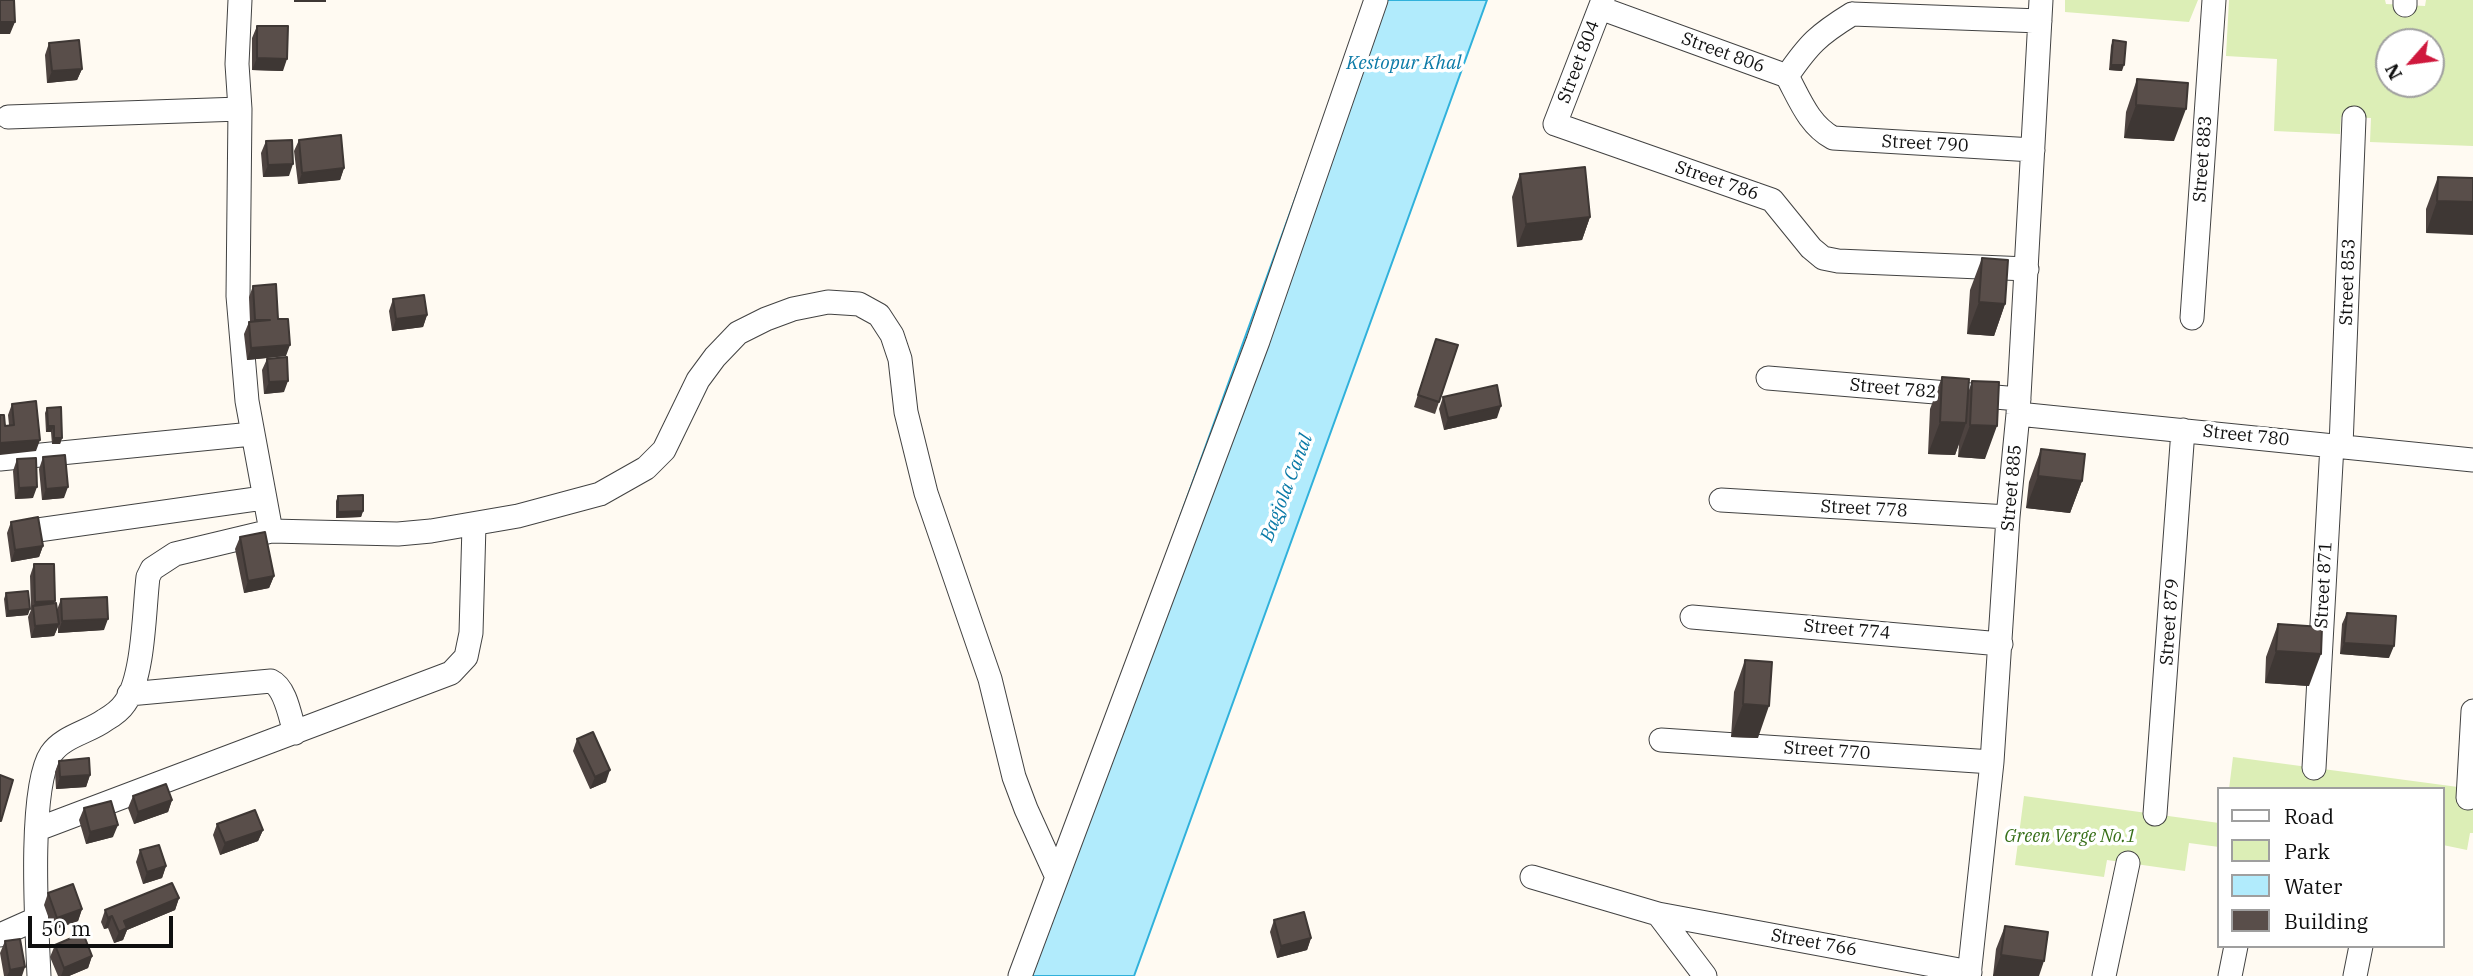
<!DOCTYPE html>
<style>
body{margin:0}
#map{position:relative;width:2473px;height:976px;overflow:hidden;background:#fffaf2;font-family:"IBM Plex Serif",serif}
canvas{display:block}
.legend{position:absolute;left:2217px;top:787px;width:228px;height:161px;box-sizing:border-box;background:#fff;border:2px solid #9f9f9f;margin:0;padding:9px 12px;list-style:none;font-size:21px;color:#0f0f0f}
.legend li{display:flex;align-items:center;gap:14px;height:35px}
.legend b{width:35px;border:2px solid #9f9f9f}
.north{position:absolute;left:2375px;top:28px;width:70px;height:70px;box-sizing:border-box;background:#fff;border:2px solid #9f9f9f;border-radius:50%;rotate:242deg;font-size:19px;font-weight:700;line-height:28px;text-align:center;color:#0f0f0f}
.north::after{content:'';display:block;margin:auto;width:24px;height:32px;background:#cf183d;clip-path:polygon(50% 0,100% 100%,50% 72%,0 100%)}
.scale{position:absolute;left:28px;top:916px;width:145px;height:32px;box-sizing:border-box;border:4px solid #0f0f0f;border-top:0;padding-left:9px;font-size:21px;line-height:24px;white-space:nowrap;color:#0f0f0f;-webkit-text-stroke:5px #fff;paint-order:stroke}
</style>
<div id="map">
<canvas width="2473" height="976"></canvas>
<ul class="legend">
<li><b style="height:9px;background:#fff"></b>Road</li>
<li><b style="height:19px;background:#dceeb6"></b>Park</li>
<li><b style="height:19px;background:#b1ebfc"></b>Water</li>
<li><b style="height:19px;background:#594e4a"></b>Building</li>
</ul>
<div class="north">N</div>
<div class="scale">50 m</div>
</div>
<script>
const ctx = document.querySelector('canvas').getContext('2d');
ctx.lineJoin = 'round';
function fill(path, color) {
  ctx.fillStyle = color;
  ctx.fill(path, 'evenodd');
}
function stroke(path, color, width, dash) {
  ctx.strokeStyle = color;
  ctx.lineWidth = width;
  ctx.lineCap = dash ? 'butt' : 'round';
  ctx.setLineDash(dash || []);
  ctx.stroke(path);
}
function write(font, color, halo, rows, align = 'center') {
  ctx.font = font + ' "IBM Plex Serif",serif';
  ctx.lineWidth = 7;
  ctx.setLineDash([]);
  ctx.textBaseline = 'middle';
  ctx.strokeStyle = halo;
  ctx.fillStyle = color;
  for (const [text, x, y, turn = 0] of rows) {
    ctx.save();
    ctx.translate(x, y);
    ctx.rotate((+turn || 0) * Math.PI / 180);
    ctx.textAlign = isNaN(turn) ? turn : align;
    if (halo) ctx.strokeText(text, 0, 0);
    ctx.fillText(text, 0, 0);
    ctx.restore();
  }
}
const green = new Path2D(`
 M 2065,0 L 2198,0 L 2189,22 L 2065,12 Z
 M 2229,0 L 2385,0 L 2386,4 L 2425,6 L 2426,0 L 2473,0 L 2473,146 L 2370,142 L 2371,118 L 2341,117 L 2340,134 L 2274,131 L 2277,59 L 2226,56 ZM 2389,42 L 2431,42 L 2431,84 L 2389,84 Z
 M 2233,757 L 2473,789 L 2473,833 L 2470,833 L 2467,850 L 2443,845 L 2443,789 L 2229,789 Z
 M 2024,796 L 2219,823 L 2219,847 L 2189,843 L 2185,871 L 2107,860 L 2104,877 L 2015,865 Z`);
const water = new Path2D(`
 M 1367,0 L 1487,0 L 1134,976 L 1014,976 Z`);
const minor = new Path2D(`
 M 240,0 L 237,64 L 240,109 L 238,296 L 247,401 L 271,531
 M 1603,0 L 1555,124 L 1772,200 L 1811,248 L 1823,258 L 1838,261 L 2027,269
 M 2405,5 L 2405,0
 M 1600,8 L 1787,76 C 1800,100 1809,125 1833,138 L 2033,150
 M 1852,14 L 2040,21
 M 1787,76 C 1809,44 1818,35 1852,14
 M 8,117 L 240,109
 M 2192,318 L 2214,0
 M 1768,378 L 2019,399
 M 2018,414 L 2473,460
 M 2341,446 L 2354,118
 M 0,459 L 252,434
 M 1721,500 L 2008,517
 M 38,530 L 263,498
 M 1692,617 L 2001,644
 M 129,694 L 271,681 C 286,688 290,717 295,733
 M 1661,740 L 1992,762
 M 2314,768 L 2332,445
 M 2468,798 L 2473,711
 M 2155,814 L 2183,430
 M 38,829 L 451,673 L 466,657 L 471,633 L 474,525
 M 1532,877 L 1658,914 L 1705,976
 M 1658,914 L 1970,972
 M 0,935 L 36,919
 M 39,976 C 37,930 28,788 51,754 C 63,736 89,732 105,720 C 112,716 121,709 125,703 C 144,677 144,610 148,577 L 152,569 L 175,554 L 271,531 L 398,534 L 431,531 L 518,516 L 600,494 L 646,468 L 664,450 L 698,380 L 715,357 L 738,333 L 766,319 L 793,309 L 828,302 L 859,304 L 879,315 L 892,335 L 900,359 L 906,412 L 926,493 L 990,679 L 1014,777 L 1026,809 L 1056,875
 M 1020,976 L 1258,341 L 1376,0
 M 1969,976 L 1992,762 L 2008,517 L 2018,414 L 2041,0
 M 2104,976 L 2128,863
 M 2230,976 L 2236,946
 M 2355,976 L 2361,946`);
const wall = new Path2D(`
 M 257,26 L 283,71 L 252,70 L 252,38 Z
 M 2113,40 L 2122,71 L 2109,70 L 2111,46 Z
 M 49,43 L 82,69 L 77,80 L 47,83 L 45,55 Z
 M 2137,79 L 2174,141 L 2124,138 L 2126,112 Z
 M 299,140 L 344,168 L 340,180 L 298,184 L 294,151 Z
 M 266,141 L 289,176 L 263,177 L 261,153 Z
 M 1520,174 L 1590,217 L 1582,240 L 1517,247 L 1512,197 Z
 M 2438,177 L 2473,178 L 2426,233 L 2426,209 Z
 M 1982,258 L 2005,304 L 1994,336 L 1967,334 L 1970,290 Z
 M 253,286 L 278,319 L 286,356 L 247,360 L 244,334 L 249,322 L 250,322 L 249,297 Z
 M 393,299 L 427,315 L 423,327 L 392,331 L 389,311 Z
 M 1432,350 L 1439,402 L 1435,414 L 1414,407 Z
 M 267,359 L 284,392 L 264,394 L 262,370 Z
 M 1942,377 L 1968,393 L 1972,381 L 1985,459 L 1958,457 L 1959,444 L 1955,455 L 1928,454 L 1930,409 Z
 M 1443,397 L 1497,418 L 1444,430 L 1439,409 Z
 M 12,404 L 36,451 L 5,426 L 9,425 L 8,415 Z
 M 47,408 L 62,438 L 60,444 L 52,444 L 51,432 L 46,432 L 45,413 Z
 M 2041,449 L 2082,481 L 2070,513 L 2026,508 L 2029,482 Z
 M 43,457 L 64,498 L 42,500 L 39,469 Z
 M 17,459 L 33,498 L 15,499 L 13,471 Z
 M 338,496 L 363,511 L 361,517 L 336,518 L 336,501 Z
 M 11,522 L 43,546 L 39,557 L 11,562 L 7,533 Z
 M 240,537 L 274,576 L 269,588 L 244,593 L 235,549 Z
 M 34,564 L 57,610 L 61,599 L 104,630 L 58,633 L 58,627 L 54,636 L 31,638 L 28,617 L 31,610 L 30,576 Z
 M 6,593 L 28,615 L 6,617 L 4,599 Z
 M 2347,613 L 2389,658 L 2340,654 L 2342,624 Z
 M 2278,624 L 2309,686 L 2265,683 L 2266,657 Z
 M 1745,660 L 1758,738 L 1731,737 L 1734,692 Z
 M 577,739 L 606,782 L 590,789 L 573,751 Z
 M 59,761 L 90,775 L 86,787 L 56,789 L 55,772 Z
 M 133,796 L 172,800 L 168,812 L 134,824 L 128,808 Z
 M 84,808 L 113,837 L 86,844 L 79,820 Z
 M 217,824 L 263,830 L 258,841 L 220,855 L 213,835 Z
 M 140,850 L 166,866 L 162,878 L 143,884 L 136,862 Z
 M 48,893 L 82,909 L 78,921 L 53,930 L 44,905 Z
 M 179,898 L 175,910 L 127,930 L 123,940 L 114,943 L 108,928 L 104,929 L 101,922 L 105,910 Z
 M 1274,920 L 1311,938 L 1307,950 L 1277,958 L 1270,932 Z
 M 2005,926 L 2039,976 L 1993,976 L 1996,949 Z
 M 5,941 L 22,976 L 4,976 L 0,953 Z
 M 55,945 L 92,956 L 88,968 L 69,976 L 58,976 L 50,957 Z`);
const shadedWall = new Path2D(`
 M 294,0 L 326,0 L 326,2 L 294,2 Z
 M 0,22 L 15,22 L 10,34 L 0,34 Z
 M 257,58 L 287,59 L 283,71 L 252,70 Z
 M 2111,65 L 2124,65 L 2122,71 L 2109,70 Z
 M 82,69 L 77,80 L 47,83 L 52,71 Z
 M 2136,105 L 2186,109 L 2174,141 L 2124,138 Z
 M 293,164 L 289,176 L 263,177 L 268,165 Z
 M 344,168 L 340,180 L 298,184 L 302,173 Z
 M 2437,201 L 2473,202 L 2473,235 L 2426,233 Z
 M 1590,217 L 1582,240 L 1517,247 L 1526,224 Z
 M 1979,302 L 2005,304 L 1994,336 L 1967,334 Z
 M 427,315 L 423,327 L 392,331 L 396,319 Z
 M 290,345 L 286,356 L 247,360 L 251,348 Z
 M 288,381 L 284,392 L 264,394 L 269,382 Z
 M 1501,406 L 1497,418 L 1444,430 L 1448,418 Z
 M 1940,422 L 1966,423 L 1955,455 L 1928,454 Z
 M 1970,425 L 1997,426 L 1985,459 L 1958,457 Z
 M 48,426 L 54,426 L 51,432 L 46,432 Z
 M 54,438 L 62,438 L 60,444 L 52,444 Z
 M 40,440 L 36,451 L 0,455 L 0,443 Z
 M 2038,476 L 2082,481 L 2070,513 L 2026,508 Z
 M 37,487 L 33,498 L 15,499 L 19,488 Z
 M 68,487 L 64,498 L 42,500 L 46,489 Z
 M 363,511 L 361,517 L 336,518 L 338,512 Z
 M 43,546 L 39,557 L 11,562 L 15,550 Z
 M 274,576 L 269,588 L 244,593 L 248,581 Z
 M 55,601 L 51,612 L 33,609 L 35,602 Z
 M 30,609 L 28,615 L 6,617 L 8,611 Z
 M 108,619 L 104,630 L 58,633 L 62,621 Z
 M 59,624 L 54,636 L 31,638 L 35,626 Z
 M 2344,643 L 2394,646 L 2389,658 L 2340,654 Z
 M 2276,651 L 2321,654 L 2309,686 L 2265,683 Z
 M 1743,704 L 1769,706 L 1758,738 L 1731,737 Z
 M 610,770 L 606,782 L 590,789 L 595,777 Z
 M 90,775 L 86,787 L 56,789 L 60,777 Z
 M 172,800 L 168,812 L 134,824 L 138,812 Z
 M 118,825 L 113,837 L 86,844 L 90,832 Z
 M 263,830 L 258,841 L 220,855 L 225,843 Z
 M 166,866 L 162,878 L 143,884 L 147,872 Z
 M 179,898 L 175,910 L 127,930 L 123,940 L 114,943 L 124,921 Z
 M 82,909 L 78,921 L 53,930 L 57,918 Z
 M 112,916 L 108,928 L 104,929 L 108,918 Z
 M 1311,938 L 1307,950 L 1277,958 L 1281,946 Z
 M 2001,955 L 2044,961 L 2039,976 L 1993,976 Z
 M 92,956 L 88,968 L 69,976 L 61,976 L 64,968 Z
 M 25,967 L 22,976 L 7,976 L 10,970 Z`);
const building = new Path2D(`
 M 0,0 L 14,0 L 15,22 L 0,22 Z
 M 257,26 L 288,26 L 287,59 L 257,58 Z
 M 79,40 L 82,69 L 52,71 L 49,43 Z
 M 2113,40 L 2126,42 L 2124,65 L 2111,65 Z
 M 2137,79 L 2188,83 L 2186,109 L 2136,105 Z
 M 341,135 L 344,168 L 302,173 L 299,140 Z
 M 292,140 L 293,164 L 268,165 L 266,141 Z
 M 1585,167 L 1590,217 L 1526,224 L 1520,174 Z
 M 2438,177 L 2473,178 L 2473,202 L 2437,201 Z
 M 1982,258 L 2008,260 L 2005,304 L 1979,302 Z
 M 276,284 L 278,319 L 288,319 L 290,345 L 251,348 L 249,322 L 270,320 L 255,320 L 253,286 Z
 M 424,295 L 427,315 L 396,319 L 393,299 Z
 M 1436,339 L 1458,345 L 1439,402 L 1418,395 Z
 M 287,357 L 288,381 L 269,382 L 267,359 Z
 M 1942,377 L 1969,379 L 1966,423 L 1940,422 Z
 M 1972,381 L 1999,382 L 1997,426 L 1970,425 Z
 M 1497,385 L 1501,406 L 1448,418 L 1443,397 Z
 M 36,401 L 40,440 L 0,443 L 0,415 L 4,415 L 5,426 L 14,425 L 12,404 Z
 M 61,407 L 62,438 L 54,438 L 54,426 L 48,426 L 47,408 Z
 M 2041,449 L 2085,454 L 2082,481 L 2038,476 Z
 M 65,455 L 68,487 L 46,489 L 43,457 Z
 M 36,458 L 37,487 L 19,488 L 17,459 Z
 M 363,495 L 363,511 L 338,512 L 338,496 Z
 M 38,517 L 43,546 L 15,550 L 11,522 Z
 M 265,532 L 274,576 L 248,581 L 240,537 Z
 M 34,564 L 54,564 L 55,601 L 35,602 Z
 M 28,591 L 30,609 L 8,611 L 6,593 Z
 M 107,597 L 108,619 L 62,621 L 61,599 Z
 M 56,603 L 59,624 L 35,626 L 33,606 Z
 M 2347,613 L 2396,616 L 2394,646 L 2344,643 Z
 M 2278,624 L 2322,627 L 2321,654 L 2276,651 Z
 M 1745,660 L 1772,662 L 1769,706 L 1743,704 Z
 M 593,732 L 610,770 L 595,777 L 577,739 Z
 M 89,758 L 90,775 L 60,777 L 59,761 Z
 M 0,775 L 13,780 L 1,821 L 0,821 Z
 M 166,784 L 172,800 L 138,812 L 133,796 Z
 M 111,801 L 118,825 L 90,832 L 84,808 Z
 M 255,810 L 263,830 L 225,843 L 217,824 Z
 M 159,845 L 166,866 L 147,872 L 140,850 Z
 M 172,883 L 179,898 L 124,921 L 127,928 L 119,932 L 112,916 L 108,918 L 105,910 Z
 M 73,884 L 82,909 L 57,918 L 48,893 Z
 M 1304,912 L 1311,938 L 1281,946 L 1274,920 Z
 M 2005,926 L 2048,932 L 2044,961 L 2001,955 Z
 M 83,933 L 92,956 L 64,968 L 55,945 Z
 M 20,939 L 25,967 L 10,970 L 5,941 Z`);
const streetNames = [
 ["Street 806",1723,53,20],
 ["Street 804",1579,62,-69],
 ["Street 790",1925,144,3],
 ["Street 883",2203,159,-86],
 ["Street 786",1717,181,19],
 ["Street 853",2348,282,-88],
 ["Street 782",1893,389,5],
 ["Street 780",2246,436,6],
 ["Street 885",2012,488,-85],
 ["Street 778",1864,509,3],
 ["Street 871",2324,585,-87],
 ["Street 879",2170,622,-86],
 ["Street 774",1847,630,5],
 ["Street 770",1827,751,4],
 ["Street 766",1814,943,10]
];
const parkNames = [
 ["Green Verge No.1",2070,837]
];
const waterNames = [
 ["Kestopur Khal",1404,64],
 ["Bagjola Canal",1287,488,-69]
];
fill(green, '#dceeb6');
fill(water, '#b1ebfc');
stroke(water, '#30b1db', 2);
stroke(minor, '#424242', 25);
stroke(minor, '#fff', 23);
fill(wall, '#4d4340');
fill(shadedWall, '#3e3734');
fill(building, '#594e4a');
stroke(building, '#3e3734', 2);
write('18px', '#0f0f0f', '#fff', streetNames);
write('italic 18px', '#376f18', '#fff', parkNames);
write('italic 19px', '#0b7aa7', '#fff', waterNames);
</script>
